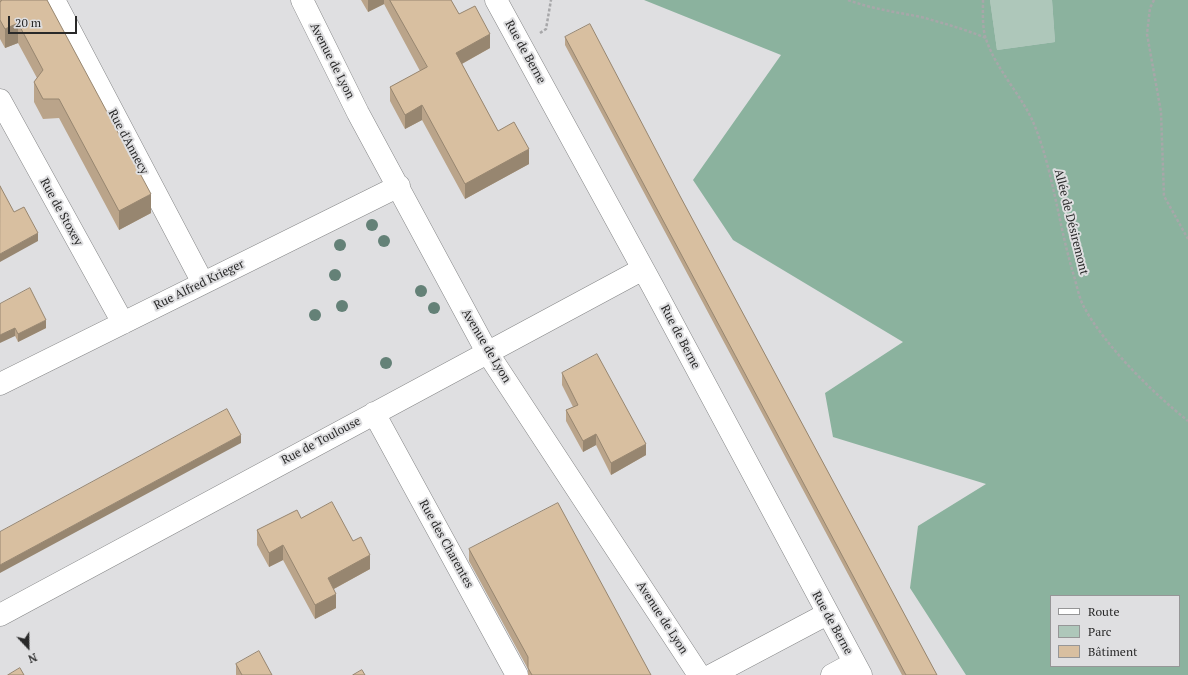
<!DOCTYPE html>
<meta charset="utf-8">
<style>
body{margin:0}
#map{position:relative;width:1188px;height:675px;overflow:hidden;background:#dfdfe1;font-family:"PT Serif",serif}
canvas{display:block}
.legend{position:absolute;left:1050px;top:595px;width:130px;height:72px;box-sizing:border-box;background:#dfdfe1;border:1px solid #969697;margin:0;padding:5px 7px;list-style:none;font-size:12px;color:#292929}
.legend li{display:flex;align-items:center;gap:8px;height:20px}
.legend b{width:20px;border:1px solid #969697}
.north{position:absolute;left:8px;top:627px;width:40px;height:40px;-webkit-text-stroke:3px #dfdfe1;paint-order:stroke;rotate:158deg;font-size:11px;font-weight:700;line-height:16px;text-align:center;color:#292929}
.north::after{content:'';display:block;margin:auto;width:14px;height:18px;background:#292929;clip-path:polygon(50% 0,100% 100%,50% 72%,0 100%)}
.scale{position:absolute;left:8px;top:16px;width:69px;height:18px;box-sizing:border-box;border:2px solid #292929;border-top:0;padding-left:5px;font-size:12px;line-height:14px;white-space:nowrap;color:#292929;-webkit-text-stroke:3px #dfdfe1;paint-order:stroke}
</style>
<div id="map">
<canvas width="1188" height="675"></canvas>
<ul class="legend">
<li><b style="height:5px;background:#fff"></b>Route</li>
<li><b style="height:11px;background:#aec7ba"></b>Parc</li>
<li><b style="height:11px;background:#d8bfa0"></b>Bâtiment</li>
</ul>
<div class="north">N</div>
<div class="scale">20 m</div>
</div>
<script>
const ctx = document.querySelector('canvas').getContext('2d');
ctx.lineJoin = 'round';
function fill(path, color) {
  ctx.fillStyle = color;
  ctx.fill(path, 'evenodd');
}
function stroke(path, color, width, dash) {
  ctx.strokeStyle = color;
  ctx.lineWidth = width;
  ctx.lineCap = dash ? 'butt' : 'round';
  ctx.setLineDash(dash || []);
  ctx.stroke(path);
}
function write(font, color, halo, rows, align = 'center') {
  ctx.font = font + ' "PT Serif",serif';
  ctx.lineWidth = 4;
  ctx.setLineDash([]);
  ctx.textBaseline = 'middle';
  ctx.strokeStyle = halo;
  ctx.fillStyle = color;
  for (const [text, x, y, turn = 0] of rows) {
    ctx.save();
    ctx.translate(x, y);
    ctx.rotate((+turn || 0) * Math.PI / 180);
    ctx.textAlign = isNaN(turn) ? turn : align;
    if (halo) ctx.strokeText(text, 0, 0);
    ctx.fillText(text, 0, 0);
    ctx.restore();
  }
}
const green = new Path2D(`
 M 990,0 L 1052,0 L 1055,42 L 997,50 Z`);
const forest = new Path2D(`
 M 644,0 L 990,0 L 997,50 L 1055,42 L 1052,0 L 1188,0 L 1188,675 L 966,675 L 910,588 L 918,526 L 986,484 L 833,437 L 825,393 L 903,342 L 733,240 L 693,180 L 781,55 ZM 1051,596 L 1179,596 L 1179,666 L 1051,666 Z`);
const path = new Path2D(`
 M 848,0 C 872,9 896,12 921,17 C 943,23 964,29 986,38
 M 983,0 C 983,12 982,28 986,39 C 997,72 1024,97 1036,129 C 1054,176 1059,227 1074,276 C 1077,286 1079,298 1084,307 C 1105,346 1153,393 1188,421
 M 1154,0 L 1150,8 L 1147,34 L 1161,112 L 1164,196 L 1188,239
 M 540,33 L 546,29 L 551,0`);
const minor = new Path2D(`
 M 54,0 L 203,283
 M 302,0 L 358,113 L 487,352 L 699,675
 M 496,0 L 653,287 L 861,675
 M 0,100 L 123,323
 M 0,384 L 399,186
 M 374,413 L 517,675
 M 0,615 L 643,269
 M 712,675 L 827,614
 M 832,675 L 854,663`);
const trees = [
 [372,225],
 [384,241],
 [340,245],
 [335,275],
 [421,291],
 [342,306],
 [434,308],
 [315,315],
 [386,363]
];
const wall = new Path2D(`
 M 0,0 L 47,0 L 151,213 L 119,230 L 59,118 L 43,119 L 34,102 L 34,82 L 37,78 L 18,43 L 5,48 L 0,39 Z
 M 361,0 L 451,0 L 459,14 L 490,48 L 462,64 L 498,131 L 529,164 L 465,199 L 422,120 L 405,129 L 390,101 L 390,87 L 420,71 L 384,4 L 368,12 Z
 M 565,37 L 680,196 L 937,675 L 902,675 L 565,45 Z
 M 0,304 L 46,328 L 18,342 Z
 M 562,373 L 646,455 L 611,475 L 596,445 L 583,452 L 566,421 L 566,410 L 573,407 L 562,385 Z
 M 301,518 L 353,541 L 370,569 L 334,589 L 336,608 L 315,619 L 283,560 L 269,567 L 257,545 L 257,530 Z
 M 469,549 L 651,675 L 528,675 L 528,669 L 469,561 Z
 M 236,664 L 272,675 L 236,675 Z`);
const shadedWall = new Path2D(`
 M 368,0 L 384,0 L 384,4 L 368,12 Z
 M 18,23 L 18,43 L 5,48 L 5,29 Z
 M 490,34 L 490,48 L 456,67 L 456,53 Z
 M 422,105 L 422,120 L 405,129 L 405,115 Z
 M 529,149 L 529,164 L 465,199 L 465,184 Z
 M 151,194 L 151,213 L 119,230 L 119,211 Z
 M 38,233 L 38,241 L 0,262 L 0,254 Z
 M 46,320 L 46,328 L 18,342 L 18,334 Z
 M 15,328 L 15,336 L 0,343 L 0,335 Z
 M 596,434 L 596,445 L 583,452 L 583,441 Z
 M 241,435 L 241,443 L 0,573 L 0,565 Z
 M 646,444 L 646,455 L 611,475 L 611,463 Z
 M 283,545 L 283,560 L 269,567 L 269,553 Z
 M 370,555 L 370,569 L 328,592 L 328,578 Z
 M 336,594 L 336,608 L 315,619 L 315,605 Z`);
const building = new Path2D(`
 M 2,0 L 47,0 L 151,194 L 119,211 L 59,99 L 43,99 L 34,82 L 43,70 L 18,23 L 5,29 L 0,20 L 0,3 Z
 M 390,0 L 451,0 L 459,14 L 475,6 L 490,34 L 456,53 L 498,131 L 514,122 L 529,149 L 465,184 L 422,105 L 405,115 L 390,87 L 427,67 Z
 M 590,24 L 680,196 L 937,675 L 906,675 L 565,37 Z
 M 0,186 L 14,212 L 24,207 L 38,233 L 0,254 Z
 M 30,288 L 46,320 L 18,334 L 15,328 L 0,335 L 0,304 Z
 M 597,354 L 646,444 L 611,463 L 596,434 L 583,441 L 566,410 L 578,405 L 562,373 Z
 M 227,409 L 241,435 L 0,565 L 0,532 Z
 M 332,502 L 353,541 L 361,537 L 370,555 L 328,578 L 336,594 L 315,605 L 283,545 L 269,553 L 257,530 L 297,510 L 301,518 Z
 M 558,503 L 651,675 L 532,675 L 528,668 L 528,657 L 469,549 Z
 M 259,651 L 272,675 L 242,675 L 236,664 Z
 M 20,668 L 24,675 L 8,675 Z
 M 362,670 L 365,675 L 353,675 Z`);
const streetNames = [
 ["Rue de Berne",525,52,61],
 ["Avenue de Lyon",332,61,63],
 ["Rue d'Annecy",128,142,62],
 ["Rue de Stoxey",61,212,61],
 ["Allée de Désiremont",1071,222,76],
 ["Rue Alfred Krieger",199,285,-26],
 ["Rue de Berne",680,337,62],
 ["Avenue de Lyon",486,346,59],
 ["Rue de Toulouse",321,441,-28],
 ["Rue des Charentes",446,544,61],
 ["Avenue de Lyon",662,618,57],
 ["Rue de Berne",832,623,61]
];
fill(green, '#aec7ba');
fill(forest, '#8bb29e');
stroke(minor, '#848586', 23);
stroke(path, '#a7a7a9', 2.5, [3, 2]);
stroke(minor, '#fff', 22);
ctx.fillStyle = '#648177';
for (const [x, y] of trees) {
  ctx.beginPath();
  ctx.arc(x, y, 6, 0, 2 * Math.PI);
  ctx.fill();
}
fill(wall, '#baa48a');
fill(shadedWall, '#978670');
fill(building, '#d8bfa0');
stroke(building, '#978670', 1);
write('12px', '#292929', '#dfdfe1', streetNames);
</script>
